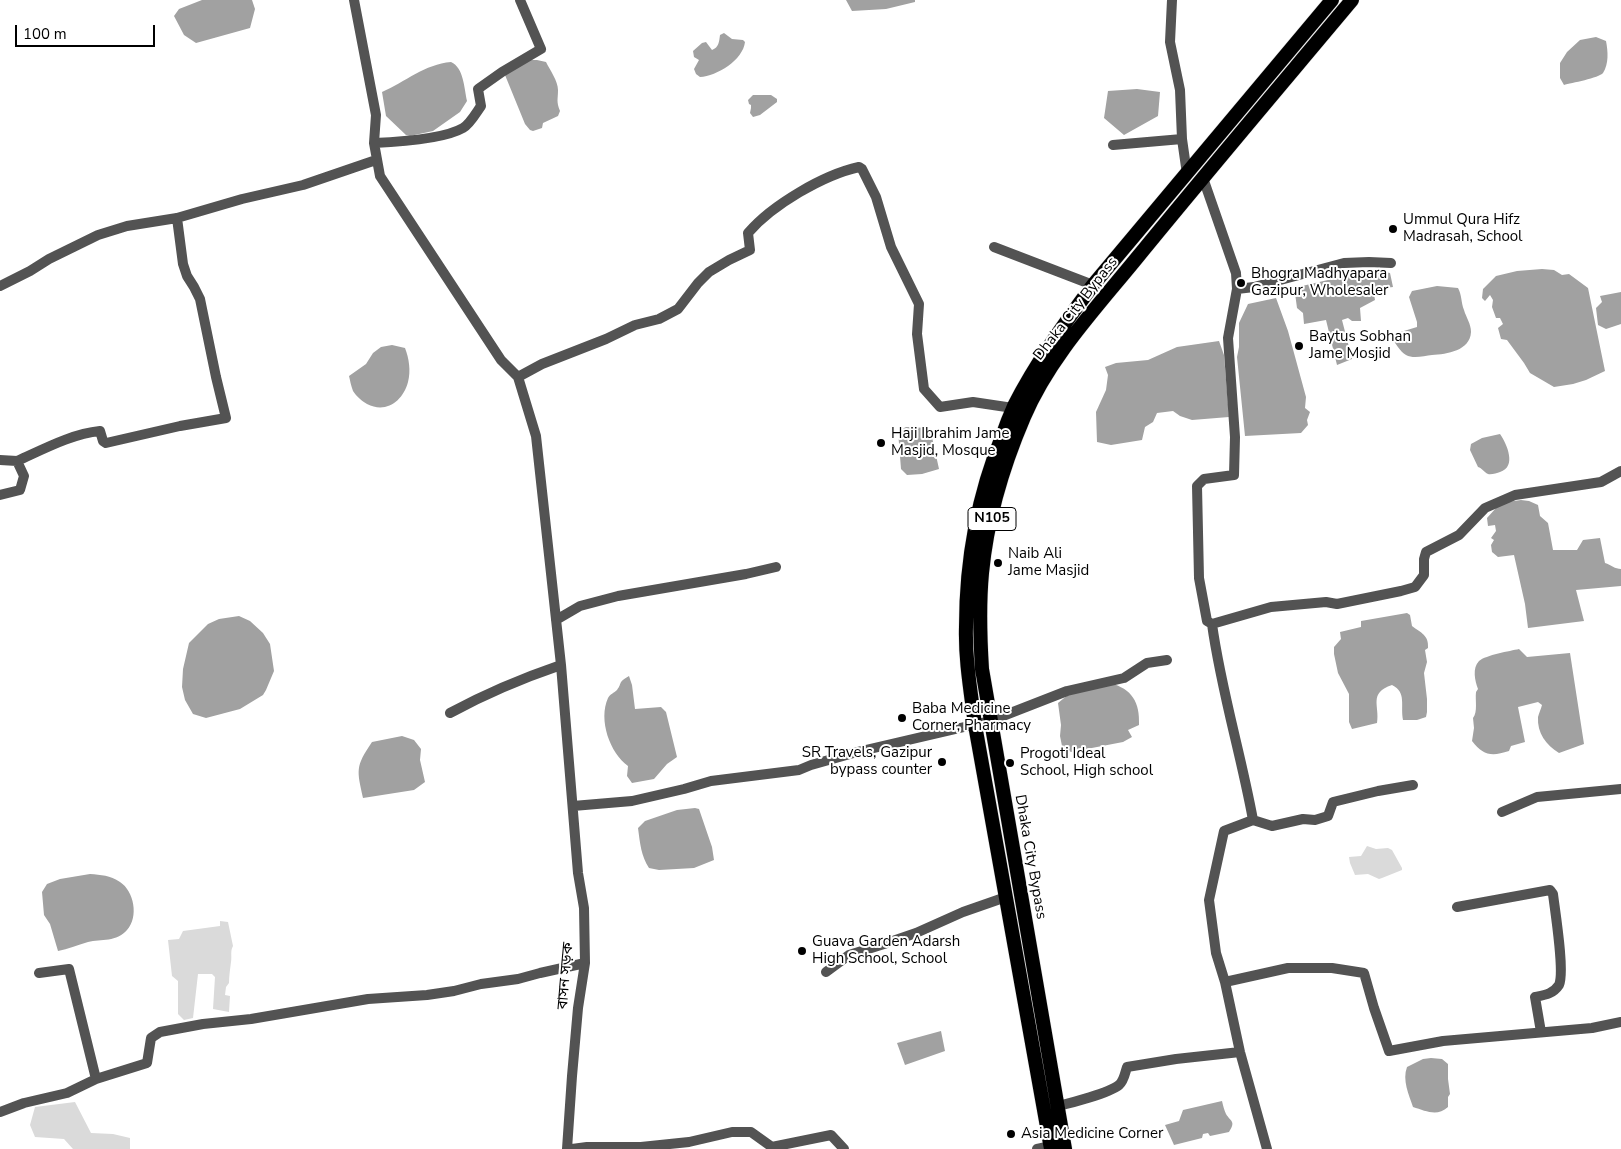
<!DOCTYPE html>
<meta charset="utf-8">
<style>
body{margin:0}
#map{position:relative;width:1621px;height:1149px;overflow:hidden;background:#fff;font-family:"Nunito Sans",sans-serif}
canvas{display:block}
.scale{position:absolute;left:15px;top:25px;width:140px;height:22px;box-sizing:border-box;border:2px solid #000;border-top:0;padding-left:6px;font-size:15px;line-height:18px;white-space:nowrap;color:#000;-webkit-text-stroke:4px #fff;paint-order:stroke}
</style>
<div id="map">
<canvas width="1621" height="1149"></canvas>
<div class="scale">100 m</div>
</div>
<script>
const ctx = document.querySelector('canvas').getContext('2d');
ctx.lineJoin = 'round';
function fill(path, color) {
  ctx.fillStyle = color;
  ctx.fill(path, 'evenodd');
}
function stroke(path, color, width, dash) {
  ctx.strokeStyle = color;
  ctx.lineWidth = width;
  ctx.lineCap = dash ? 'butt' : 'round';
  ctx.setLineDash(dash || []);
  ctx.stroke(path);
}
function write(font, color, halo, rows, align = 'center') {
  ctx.font = font + ' "Nunito Sans","Noto Sans Bengali",sans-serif';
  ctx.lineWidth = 4;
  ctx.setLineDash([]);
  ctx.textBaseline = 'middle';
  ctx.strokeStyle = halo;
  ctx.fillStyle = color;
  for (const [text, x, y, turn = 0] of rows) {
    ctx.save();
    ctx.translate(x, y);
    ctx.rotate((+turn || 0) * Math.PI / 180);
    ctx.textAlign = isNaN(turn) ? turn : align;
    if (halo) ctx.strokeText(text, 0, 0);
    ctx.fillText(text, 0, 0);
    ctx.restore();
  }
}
const green = new Path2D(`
 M 1367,846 L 1376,849 L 1388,848 L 1392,850 L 1402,868 L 1402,870 L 1382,878 L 1379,879 L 1368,874 L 1355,875 L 1350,863 L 1349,857 L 1361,856 Z
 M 220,921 L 228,922 L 233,946 C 230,951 232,956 231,962 C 230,970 229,976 229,983 L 226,987 L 225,995 L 230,996 L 229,1012 L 213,1009 L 215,977 L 212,974 L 198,974 L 193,1018 L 184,1020 L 178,1014 L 178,981 L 172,976 L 168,940 L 179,939 L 183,931 L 220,926 Z
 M 75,1102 L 91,1133 L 113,1134 L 130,1138 L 130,1149 L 73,1149 L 64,1139 L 35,1137 L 30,1125 L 35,1107 Z`);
const water = new Path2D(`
 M 202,0 L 252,0 L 255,9 L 250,28 L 196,43 L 184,35 L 174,16 L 179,9 Z
 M 846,0 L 915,0 L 915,2 L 886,9 L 852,11 Z
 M 724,33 L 732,39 L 743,40 L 745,42 C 743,60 717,76 700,77 L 696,74 L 694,69 L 699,60 L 694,57 L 693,51 L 702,43 L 706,42 L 712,50 C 719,47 719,42 720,35 Z
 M 1596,37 L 1606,41 C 1608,51 1609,64 1603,73 C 1599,78 1571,83 1564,85 L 1560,78 L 1560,63 L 1567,52 L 1580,40 Z
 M 529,60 L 537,60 L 546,62 C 550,70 558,81 558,90 C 558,100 556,101 560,111 L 558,116 L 543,123 L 542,128 L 533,131 L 530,130 L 525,124 L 505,75 Z
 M 451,62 C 464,68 464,88 467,101 L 460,112 L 433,131 L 410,136 L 406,135 L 386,116 L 382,92 C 405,82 425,64 451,62 Z
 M 1137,89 L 1160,92 L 1158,116 L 1124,135 L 1104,118 L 1108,91 Z
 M 753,95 L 771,95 L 777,99 L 777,102 L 760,115 L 753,117 L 750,113 L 751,108 L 751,105 L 749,104 L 748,100 Z
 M 1542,269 L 1554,270 L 1562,275 L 1569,274 L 1588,288 L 1605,371 L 1586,380 L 1573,384 L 1554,387 L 1530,373 L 1524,363 L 1507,340 L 1501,339 L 1498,328 L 1503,324 L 1500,318 L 1496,318 L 1492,307 L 1493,300 L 1490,295 L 1485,301 L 1482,298 L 1483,289 L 1496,276 L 1517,271 Z
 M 1378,271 L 1390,273 L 1393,287 L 1378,289 L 1374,294 L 1375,300 L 1360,308 L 1361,321 L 1352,321 L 1348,318 L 1342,320 L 1352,359 L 1337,365 L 1326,320 L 1304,324 L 1303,313 L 1297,308 L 1295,293 L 1302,286 L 1358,273 L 1370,276 Z
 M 1437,286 L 1458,288 C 1462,295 1461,303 1464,310 C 1466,317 1471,324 1471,332 C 1470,351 1447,354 1432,355 C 1424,356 1413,359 1406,355 C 1400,352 1396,343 1391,338 L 1394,334 L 1417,327 L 1417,322 L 1409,297 L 1412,291 Z
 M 1621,292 L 1621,324 L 1606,329 L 1598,325 L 1596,308 L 1602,302 L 1600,296 Z
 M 1276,298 L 1288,331 L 1306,397 L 1305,408 L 1310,412 L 1307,420 L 1308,425 L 1301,433 L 1245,436 L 1237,357 L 1239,347 L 1239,323 L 1248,304 Z
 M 1219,341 L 1224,355 L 1229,417 L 1192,420 L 1180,416 L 1173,411 L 1157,413 L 1153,422 L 1145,427 L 1142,440 L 1111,445 L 1097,442 L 1096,412 L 1106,390 L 1108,375 L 1105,367 L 1116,363 L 1148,360 L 1177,347 Z
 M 392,345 L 405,348 C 409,358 411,371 408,382 C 403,401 386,414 367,404 C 362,401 356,396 353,391 C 351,386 350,380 349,376 L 366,364 L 373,353 L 381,347 Z
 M 906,427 L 930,428 L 939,469 L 922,474 L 907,475 L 901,469 L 898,431 Z
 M 1500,434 C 1507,444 1517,467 1500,472 C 1497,473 1491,475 1488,474 C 1484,472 1482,468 1478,467 L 1470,450 L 1471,444 L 1482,438 Z
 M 1521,500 L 1529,501 L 1538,505 L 1540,516 L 1548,523 L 1553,550 L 1577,550 L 1583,540 L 1600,538 L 1605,563 C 1611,565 1615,569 1621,569 L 1621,586 L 1576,590 L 1584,621 L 1528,628 L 1525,604 L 1514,555 L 1498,557 L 1492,552 L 1491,545 L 1494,540 L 1491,538 L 1496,531 L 1495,525 L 1488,526 L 1487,518 L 1496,508 L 1507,502 Z
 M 1407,613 L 1410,615 L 1412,626 C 1421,633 1429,635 1428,648 L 1425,650 L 1427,662 L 1424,673 L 1427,699 L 1427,712 L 1426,717 L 1417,720 L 1403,720 C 1400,706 1407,692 1392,685 C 1368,693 1380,706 1377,723 L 1352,729 L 1349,722 L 1349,694 L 1338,673 L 1334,654 L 1334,647 L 1341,639 L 1340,632 L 1361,627 L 1361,621 Z
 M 239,616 L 250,621 L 263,633 L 270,644 L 274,671 L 266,690 L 263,695 L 240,709 L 206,718 L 193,714 L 185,700 L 182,687 L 183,669 L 189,643 L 208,624 L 219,619 Z
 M 1519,649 L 1527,657 L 1570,653 L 1584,744 L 1559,753 C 1546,745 1537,733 1538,717 C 1539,713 1541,709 1542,705 L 1538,702 L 1518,707 L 1525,742 L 1511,746 L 1509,751 C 1491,757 1483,755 1472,741 L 1474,728 L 1473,718 C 1478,712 1475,700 1476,692 L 1478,689 C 1475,681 1472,668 1479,661 C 1486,655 1510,651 1519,649 Z
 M 629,676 L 632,685 L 635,709 L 661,707 L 666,712 L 677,757 L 667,764 L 654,779 L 632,783 L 627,776 L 628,766 C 610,753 598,720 608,698 C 610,694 614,693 617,690 C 623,682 617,683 629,676 Z
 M 1110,683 C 1132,689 1140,702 1139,725 L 1128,730 L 1132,737 L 1123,742 L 1071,752 L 1062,746 L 1060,736 L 1061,725 L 1058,703 L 1069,694 Z
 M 402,736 L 414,740 L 421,749 L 420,760 L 425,782 L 414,790 L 363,798 C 357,770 355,767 372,742 Z
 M 695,808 L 699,809 L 712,847 L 714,860 L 694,868 L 659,870 L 649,868 C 641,856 640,843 638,828 L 645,821 L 677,810 Z
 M 90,874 C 101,875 110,875 120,882 C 134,891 139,917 127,930 C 117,942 101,939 88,942 C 77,945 68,949 58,951 L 50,924 L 44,915 L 42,892 L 47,884 L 60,879 Z
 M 941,1031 L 945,1051 L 905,1065 L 897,1043 Z
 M 1431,1058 L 1442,1059 L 1448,1064 L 1448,1079 L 1450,1094 L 1448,1097 L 1448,1107 C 1437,1117 1426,1111 1413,1107 C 1409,1095 1402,1080 1407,1067 L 1423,1059 Z
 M 1222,1101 C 1223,1105 1224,1110 1226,1114 C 1231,1122 1236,1121 1229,1132 L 1210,1136 L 1208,1133 L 1203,1134 L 1202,1138 L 1174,1145 L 1165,1125 L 1179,1121 L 1183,1110 Z`);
const minor = new Path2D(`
 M 354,0 L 376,115 L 374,143 L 380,176 L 501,360 L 518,377 L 536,436 L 561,665 L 578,873 L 584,908 L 585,963 L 578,1008 L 572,1076 L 567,1149
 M 1172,0 L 1170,42 L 1180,90 L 1182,139 L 1187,174
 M 374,143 C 397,142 444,139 463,128 C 470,124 476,113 481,106 L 478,89 L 502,72 L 541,49 L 520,0
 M 1113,145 L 1182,139
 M 1203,178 L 1236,273 L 1237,289 L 1228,338 L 1235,437 L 1234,475 L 1204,479 L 1197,486 L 1199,578 L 1207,621 L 1212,624 L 1271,607 L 1326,602 L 1337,604 L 1401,591 L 1415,587 L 1424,575 L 1424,559 L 1426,552 L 1459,535 L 1485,508 L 1515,495 L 1601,482 L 1621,471
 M 994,247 L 1093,285
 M 0,286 L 30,271 L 49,259 L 98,235 L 127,226 L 177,218 L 242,199 L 303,185 L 376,160
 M 1237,289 L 1254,287 L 1344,263 L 1369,262 L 1391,263
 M 518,377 L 542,364 L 606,339 L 635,325 L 659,319 L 678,309 L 698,283 L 709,272 L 729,260 L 750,250 L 748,233 C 772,205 823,175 859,167 L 862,169 L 876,197 L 891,247 L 919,304 L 917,334 L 924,389 L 940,407 L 973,402 L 1013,408
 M 0,460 L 17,461 L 24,476 L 20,490 L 0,495
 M 17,461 C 44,449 71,434 100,431 L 103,441 L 106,443 L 180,426 L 226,418 L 216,377 L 200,299 L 194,287 L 187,276 L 183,264 L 177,218
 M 556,620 L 580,606 L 618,596 L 746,574 L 776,567
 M 1212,624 C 1221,690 1241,754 1253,820 L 1224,831 L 1209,900 L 1216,953 L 1225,982 L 1240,1052 L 1267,1149
 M 450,713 C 485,694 523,678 561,665
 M 573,806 L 632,801 L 684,789 L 711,781 L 799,770 L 811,765 L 857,752 L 990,721 L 1067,691 L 1124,678 L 1147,663 L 1167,660
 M 1502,812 L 1537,797 L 1621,789
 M 1253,820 L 1272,826 L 1303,819 L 1315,820 L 1328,816 L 1333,802 L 1378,791 L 1413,785
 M 1457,907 L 1550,890 L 1553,894 C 1555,911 1565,972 1559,985 C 1553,994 1545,995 1535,997 L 1541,1032
 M 826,972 L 849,955 L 884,944 L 916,933 L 963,912 L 1006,897
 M 39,973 L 69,969 L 96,1079
 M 1225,982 L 1288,968 L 1332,968 L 1364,973 L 1374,1008 L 1389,1051 L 1443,1041 L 1592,1028 L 1621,1022
 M 1058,1106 C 1071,1103 1109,1093 1119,1085 C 1124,1081 1125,1073 1127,1067 L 1176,1059 L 1240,1052
 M 0,1112 L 24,1103 L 67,1093 L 96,1079 L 147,1063 L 151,1038 L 160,1032 L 203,1024 L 251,1019 L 368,999 L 427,995 L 454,991 L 481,984 L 518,979 L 540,973 L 585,963
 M 572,1149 L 587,1147 L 641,1147 L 689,1142 L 732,1132 L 751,1132 L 772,1147 L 831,1135 L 844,1149
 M 1037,1149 L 1051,1146`);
const trunk = new Path2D(`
 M 1051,1149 L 975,725 C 971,693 965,660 966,627 C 966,561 978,495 1003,434 C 1006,425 1010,415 1014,406 C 1036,363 1064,324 1093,285 L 1332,0
 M 1065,1149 L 982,669 C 980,637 979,605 982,573 C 987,520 1003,466 1024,417 C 1049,358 1096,308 1136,259 C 1207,172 1280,86 1352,0`);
const markers = [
 [1393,229,5,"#000"],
 [1241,283,5,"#000"],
 [1299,346,5,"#000"],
 [881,443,5,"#000"],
 [998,563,5,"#000"],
 [902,718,5,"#000"],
 [942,762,5,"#000"],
 [1010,763,5,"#000"],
 [802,951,5,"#000"],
 [1011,1134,5,"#000"]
];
const shields = [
 [992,519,48]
];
const shieldNames = [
 ["N105",992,519]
];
const poiNames = [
 ["Ummul Qura Hifz",1403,220],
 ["Madrasah, School",1403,237],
 ["Bhogra Madhyapara",1251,274],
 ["Gazipur, Wholesaler",1251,291],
 ["Baytus Sobhan",1309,337],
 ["Jame Mosjid",1309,354],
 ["Haji Ibrahim Jame",891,434],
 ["Masjid, Mosque",891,451],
 ["Naib Ali",1008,554],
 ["Jame Masjid",1008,571],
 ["Baba Medicine",912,709],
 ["Corner, Pharmacy",912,726],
 ["SR Travels, Gazipur",932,753,"right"],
 ["bypass counter",932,770,"right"],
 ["Progoti Ideal",1020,754],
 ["School, High school",1020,771],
 ["Guava Garden Adarsh",812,942],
 ["High School, School",812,959],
 ["Asia Medicine Corner",1021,1134]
];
const streetNames = [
 ["Dhaka City Bypass",1076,309,-52],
 ["Dhaka City Bypass",1030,857,80],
 ["বাসন সড়ক",566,976,-85]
];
fill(green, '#dadada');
fill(water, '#a1a1a1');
stroke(trunk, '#dbdbdb', 15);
stroke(minor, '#535353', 10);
stroke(trunk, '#000', 14);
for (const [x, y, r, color] of markers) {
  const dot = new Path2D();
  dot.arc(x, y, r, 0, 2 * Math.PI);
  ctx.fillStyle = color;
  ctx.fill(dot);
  stroke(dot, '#fff', 2);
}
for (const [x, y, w] of shields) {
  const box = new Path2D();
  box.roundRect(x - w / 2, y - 11.5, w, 23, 4);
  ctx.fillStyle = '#fff';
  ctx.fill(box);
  stroke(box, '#000', 1);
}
write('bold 14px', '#000', null, shieldNames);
write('15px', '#000', '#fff', poiNames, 'left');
write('15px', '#000', '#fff', streetNames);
</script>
